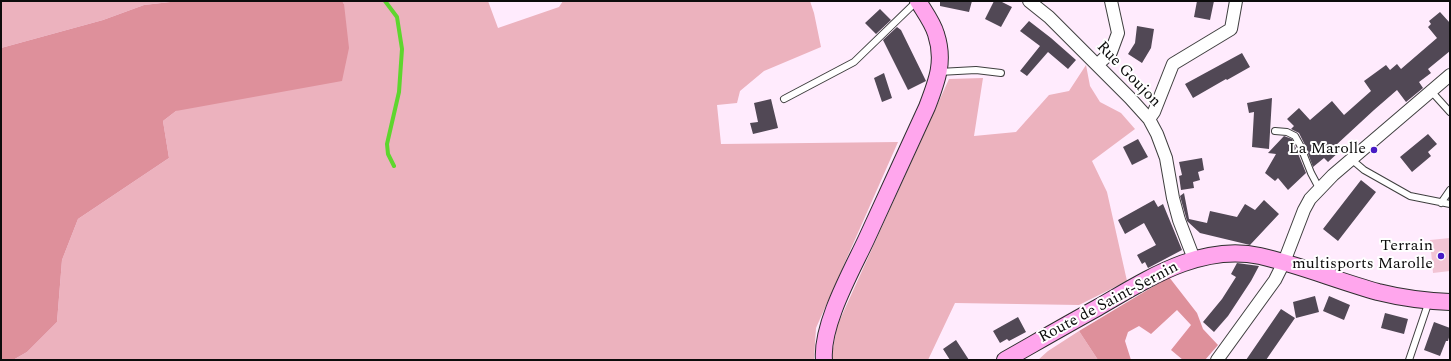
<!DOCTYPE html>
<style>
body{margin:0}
#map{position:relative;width:1451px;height:361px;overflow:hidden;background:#ffebfd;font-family:Spectral,serif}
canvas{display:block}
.frame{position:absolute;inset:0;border:2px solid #0c0c0c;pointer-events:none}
</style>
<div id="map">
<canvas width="1451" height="361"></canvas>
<div class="frame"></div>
</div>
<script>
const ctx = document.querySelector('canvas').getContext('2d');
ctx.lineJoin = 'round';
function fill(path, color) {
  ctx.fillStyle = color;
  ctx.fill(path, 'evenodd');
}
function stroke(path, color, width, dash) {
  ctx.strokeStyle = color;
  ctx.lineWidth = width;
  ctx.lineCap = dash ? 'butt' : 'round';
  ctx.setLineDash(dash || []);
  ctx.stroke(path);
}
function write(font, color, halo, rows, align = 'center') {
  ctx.font = font + ' Spectral,serif';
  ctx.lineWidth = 4;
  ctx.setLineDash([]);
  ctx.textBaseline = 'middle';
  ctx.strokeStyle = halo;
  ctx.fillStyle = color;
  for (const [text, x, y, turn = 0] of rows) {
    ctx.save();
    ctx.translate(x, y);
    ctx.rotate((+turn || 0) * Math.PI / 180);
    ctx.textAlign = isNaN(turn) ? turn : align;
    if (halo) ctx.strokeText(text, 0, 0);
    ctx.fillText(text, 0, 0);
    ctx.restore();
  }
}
const green = new Path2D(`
 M 1,1 L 179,1 L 144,5 L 103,20 L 1,48 Z
 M 342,1 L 488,1 L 498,28 L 559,7 L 563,1 L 810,1 L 814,13 L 821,47 L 764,71 L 740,91 L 737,103 L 717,105 L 721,144 L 898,142 L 816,328 L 814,360 L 13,360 L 27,352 L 57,322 L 62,260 L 78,219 L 169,158 L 163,121 L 176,111 L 344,4 Z
 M 1086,65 L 1090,86 L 1100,102 L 1121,113 L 1135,129 L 1092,161 L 1107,192 L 1127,281 L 1079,305 L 955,303 L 928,360 L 831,360 L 837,326 L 949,79 L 983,78 L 974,136 L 1016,132 L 1049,95 L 1069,91 Z
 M 1079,331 L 1098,360 L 1038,360 L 1048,351 Z`);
const forest = new Path2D(`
 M 179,1 L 342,1 L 344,4 L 349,48 L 342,81 L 176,111 L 163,121 L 169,158 L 78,219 L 62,260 L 57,322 L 27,352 L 13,360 L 1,360 L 1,48 L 103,20 L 144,5 Z
 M 1169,277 L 1197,313 L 1203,329 L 1218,345 L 1205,360 L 1183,360 L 1171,350 L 1191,325 L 1177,310 L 1151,334 L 1139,326 L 1128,332 L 1125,341 L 1131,360 L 1098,360 L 1079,331 Z`);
const pitch = new Path2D(`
 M 1450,238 L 1450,271 L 1433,273 L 1430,240 Z`);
const stream = new Path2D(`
 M 385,1 L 397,17 L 402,49 L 399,92 L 387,144 L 388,154 L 394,166`);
const building = new Path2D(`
 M 940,1 L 972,1 L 969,12 L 940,6 Z
 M 994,1 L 1000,1 L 1012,7 L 1001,27 L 985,19 Z
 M 1197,1 L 1214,1 L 1210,20 L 1194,17 Z
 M 880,9 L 891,20 L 876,34 L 865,23 Z
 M 1440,12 L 1450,23 L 1450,51 L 1428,69 L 1431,73 L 1419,82 L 1423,88 L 1406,102 L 1397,90 L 1374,110 L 1335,146 L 1340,151 L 1328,162 L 1324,158 L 1313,167 L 1304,143 L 1299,133 L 1291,129 L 1294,126 L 1287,119 L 1299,108 L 1310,120 L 1332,101 L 1344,115 L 1371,91 L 1364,81 L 1386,65 L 1390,70 L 1397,64 L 1401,69 L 1437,38 L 1428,27 L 1431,24 L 1429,21 Z
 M 1029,21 L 1051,38 L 1076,60 L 1068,69 L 1048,52 L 1027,76 L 1020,71 L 1040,46 L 1020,31 Z
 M 1137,26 L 1154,29 L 1151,48 L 1142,63 L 1128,54 L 1135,43 Z
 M 897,27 L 901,30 L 926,81 L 908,90 L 883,40 Z
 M 1242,53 L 1250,67 L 1227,80 L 1226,79 L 1193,98 L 1185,84 Z
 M 884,73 L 892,98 L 882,102 L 874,78 Z
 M 1272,98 L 1269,149 L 1252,147 L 1254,112 L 1249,113 L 1247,103 Z
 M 771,99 L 778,128 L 753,134 L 750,123 L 758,122 L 754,103 Z
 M 1428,134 L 1437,144 L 1428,152 L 1431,156 L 1412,172 L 1400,157 Z
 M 1284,136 L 1292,139 L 1306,173 L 1288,190 L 1278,178 L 1275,181 L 1265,173 L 1276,154 L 1268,153 Z
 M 1138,139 L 1148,157 L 1132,165 L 1123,147 Z
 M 1202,158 L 1204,170 L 1198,172 L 1200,180 L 1193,182 L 1194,188 L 1181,190 L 1179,176 L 1182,175 L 1179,162 Z
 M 1361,180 L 1376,192 L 1338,241 L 1323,229 Z
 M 1184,193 L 1189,219 L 1207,223 L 1210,211 L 1237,217 L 1245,204 L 1255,210 L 1264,200 L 1279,214 L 1250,245 L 1200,233 L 1187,221 L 1180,196 Z
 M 1154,200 L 1158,207 L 1163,204 L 1182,250 L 1148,268 L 1145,262 L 1142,264 L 1137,255 L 1156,245 L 1144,223 L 1125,234 L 1118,220 Z
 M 1237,263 L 1259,266 L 1251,281 L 1228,316 L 1214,332 L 1203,322 L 1222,299 L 1236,277 L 1231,274 Z
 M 1315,296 L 1319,312 L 1296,318 L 1293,302 Z
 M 1329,296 L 1350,305 L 1344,320 L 1323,311 Z
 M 1281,309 L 1295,318 L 1266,360 L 1246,360 Z
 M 1385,313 L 1408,319 L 1404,334 L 1381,328 Z
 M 1018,317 L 1026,332 L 1009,341 L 1007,339 L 1000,343 L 993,331 Z
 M 1434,322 L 1450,328 L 1450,334 L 1448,341 L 1446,341 L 1440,356 L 1424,350 Z
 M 956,340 L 969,360 L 950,360 L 943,349 Z`);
const lane = new Path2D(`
 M 939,72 L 976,70 L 1001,73
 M 1431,91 L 1450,112
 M 784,99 L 854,62 L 917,1
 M 1275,131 L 1287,132 L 1295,136 L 1300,145 L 1311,173 L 1319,188
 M 1351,159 L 1364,170 L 1410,196 L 1450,204
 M 1441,203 L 1450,190
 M 1409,360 L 1429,301`);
const street = new Path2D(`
 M 1029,1 L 1049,17 L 1130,98 L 1149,119 L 1157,134 L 1166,158 L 1173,198 L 1179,220 L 1194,259
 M 1097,65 L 1111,52 L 1118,33 L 1111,1
 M 1149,119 L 1154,112 L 1173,64 L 1231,29 L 1236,1
 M 1217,360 L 1275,280 L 1284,262 L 1304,210 L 1310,199 L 1333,175 L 1450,75`);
const secondary = new Path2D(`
 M 824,360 C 821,325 851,272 866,240 C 886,196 907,151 927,107 C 937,81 945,61 936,34 C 933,23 924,11 918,1
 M 1005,360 C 1035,343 1066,325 1097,308 C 1146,280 1200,243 1260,256 C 1300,265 1338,281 1378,292 C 1402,298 1426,301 1450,302`);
const markers = [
 [1374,150,4,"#481bc5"],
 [1441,256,4,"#481bc5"]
];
const streetNames = [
 ["Rue Goujon",1128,75,46],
 ["Route de Saint-Sernin",1109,303,-28]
];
const poiNames = [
 ["La Marolle",1366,150],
 ["Terrain",1433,247],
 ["multisports Marolle",1433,265]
];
fill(green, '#ecb2be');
fill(forest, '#de909b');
fill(pitch, '#f2c4d4');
stroke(stream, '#5ed62e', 4);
fill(building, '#514855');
stroke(lane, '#3f3f3f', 8);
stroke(street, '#3f3f3f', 14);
stroke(secondary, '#2e2e2e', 18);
stroke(lane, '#fff', 6);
stroke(street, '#fff', 12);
stroke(secondary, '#ffa6ed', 16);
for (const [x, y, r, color] of markers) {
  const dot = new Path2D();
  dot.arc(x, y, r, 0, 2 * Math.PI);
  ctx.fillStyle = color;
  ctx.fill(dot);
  stroke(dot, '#fff', 1.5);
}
write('16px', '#0c0c0c', '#fff', streetNames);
write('16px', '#0c0c0c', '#fff', poiNames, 'right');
</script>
